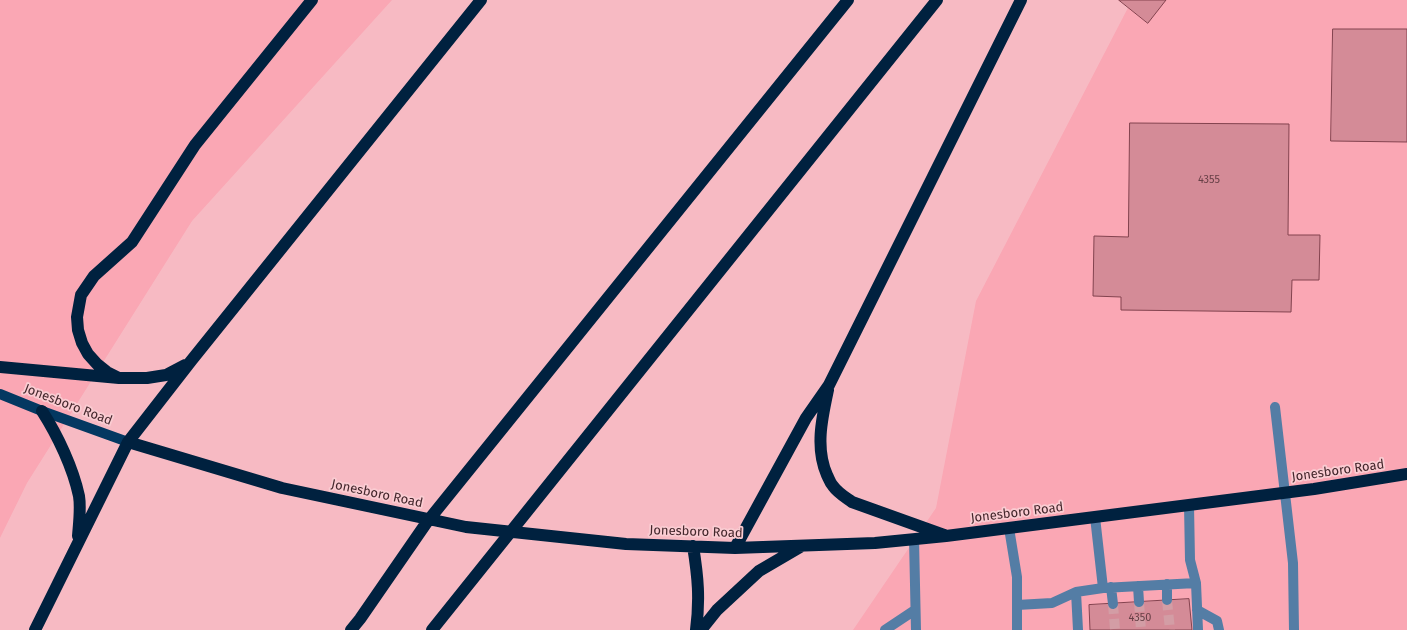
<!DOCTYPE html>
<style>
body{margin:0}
canvas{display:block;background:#f7bac3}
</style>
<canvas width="1407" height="630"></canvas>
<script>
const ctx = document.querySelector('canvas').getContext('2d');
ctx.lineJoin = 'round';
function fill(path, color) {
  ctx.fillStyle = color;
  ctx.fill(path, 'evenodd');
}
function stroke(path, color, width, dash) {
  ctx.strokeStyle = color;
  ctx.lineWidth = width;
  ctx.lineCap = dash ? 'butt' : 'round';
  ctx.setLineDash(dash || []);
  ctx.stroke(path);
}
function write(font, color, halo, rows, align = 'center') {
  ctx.font = font + ' "Fira Sans",sans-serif';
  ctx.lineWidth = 3.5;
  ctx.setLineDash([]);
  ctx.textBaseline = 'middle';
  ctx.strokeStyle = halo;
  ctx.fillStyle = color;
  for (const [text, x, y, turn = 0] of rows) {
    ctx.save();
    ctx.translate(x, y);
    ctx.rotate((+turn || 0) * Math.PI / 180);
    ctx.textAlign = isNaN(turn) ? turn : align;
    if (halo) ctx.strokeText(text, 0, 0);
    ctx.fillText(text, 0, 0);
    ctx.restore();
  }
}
const built = new Path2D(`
 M 0,0 L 392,0 L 192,221 L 27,483 L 0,538 Z
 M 1132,0 L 1407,0 L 1407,630 L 853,630 L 936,508 L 976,301 Z`);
const building = new Path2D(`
 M 1119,0 L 1166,0 L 1148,23 Z
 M 1333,29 L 1407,29 L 1407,142 L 1331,141 Z
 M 1130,123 L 1289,124 L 1288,235 L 1320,235 L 1319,280 L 1292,280 L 1291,312 L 1121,310 L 1121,297 L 1093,296 L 1094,236 L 1128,237 Z
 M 1189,599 L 1192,630 L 1090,630 L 1089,605 Z`);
const minorTunnel = new Path2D(`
 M 1167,600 L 1170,630
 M 1139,602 L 1141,630
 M 1113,604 L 1115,630`);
const minor = new Path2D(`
 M 1275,407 L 1293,563 L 1294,630
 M 1189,505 L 1190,560 L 1196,583 L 1198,630
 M 1095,517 L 1103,588
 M 1009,528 L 1017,577 L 1017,630
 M 914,539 L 916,630
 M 1167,584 L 1167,600
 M 1138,586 L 1139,602
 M 1111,587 L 1113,604
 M 1076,592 L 1078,630
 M 1017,605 L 1052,603 L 1076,592 L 1103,588 L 1196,583
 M 1197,610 L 1217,621 L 1219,630
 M 885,630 L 915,610`);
const major = new Path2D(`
 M 0,394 L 42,411 L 128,442`);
const highway = new Path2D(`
 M 0,367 L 119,378 L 147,378 L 166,375 L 185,365
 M 119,378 L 107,372 L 97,364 L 88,354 L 82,343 L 78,330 L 77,317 L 81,295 L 94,276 L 132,242 L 195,145 L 312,0
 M 828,390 C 822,418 815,448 827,475 C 829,479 830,483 833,486 C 838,493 845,497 852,502 L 944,535
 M 42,411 C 58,436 73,468 79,496 C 81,508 79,523 78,536
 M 128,442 L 282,488 L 466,527 L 626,544 L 735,548 L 875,543 L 946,536 L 1314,489 L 1407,474
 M 693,546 C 698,577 700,599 696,630
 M 735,548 L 806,418 L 829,385 L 1021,0
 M 35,630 L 128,442 L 191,361 L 481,0
 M 351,630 L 360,619 L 427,522 L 848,0
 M 432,630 L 937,0
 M 701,630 L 717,610 L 759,571 L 800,547`);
const numberNames = [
 ["4355",1209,180],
 ["4350",1140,618]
];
const streetNames = [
 ["Jonesboro Road",68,405,21],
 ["Jonesboro Road",1338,471,-8],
 ["Jonesboro Road",377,494,12],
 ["Jonesboro Road",1017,513,-7],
 ["Jonesboro Road",696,532,2]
];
fill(built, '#faa7b4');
fill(building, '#d48b97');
stroke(building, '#83434f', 1);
stroke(minorTunnel, '#d39da5', 10, [10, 5]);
stroke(minor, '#547da5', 10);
stroke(major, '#043861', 10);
stroke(highway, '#00213f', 12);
write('11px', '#684047', null, numberNames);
write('13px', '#44272c', '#faccd2', streetNames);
</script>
